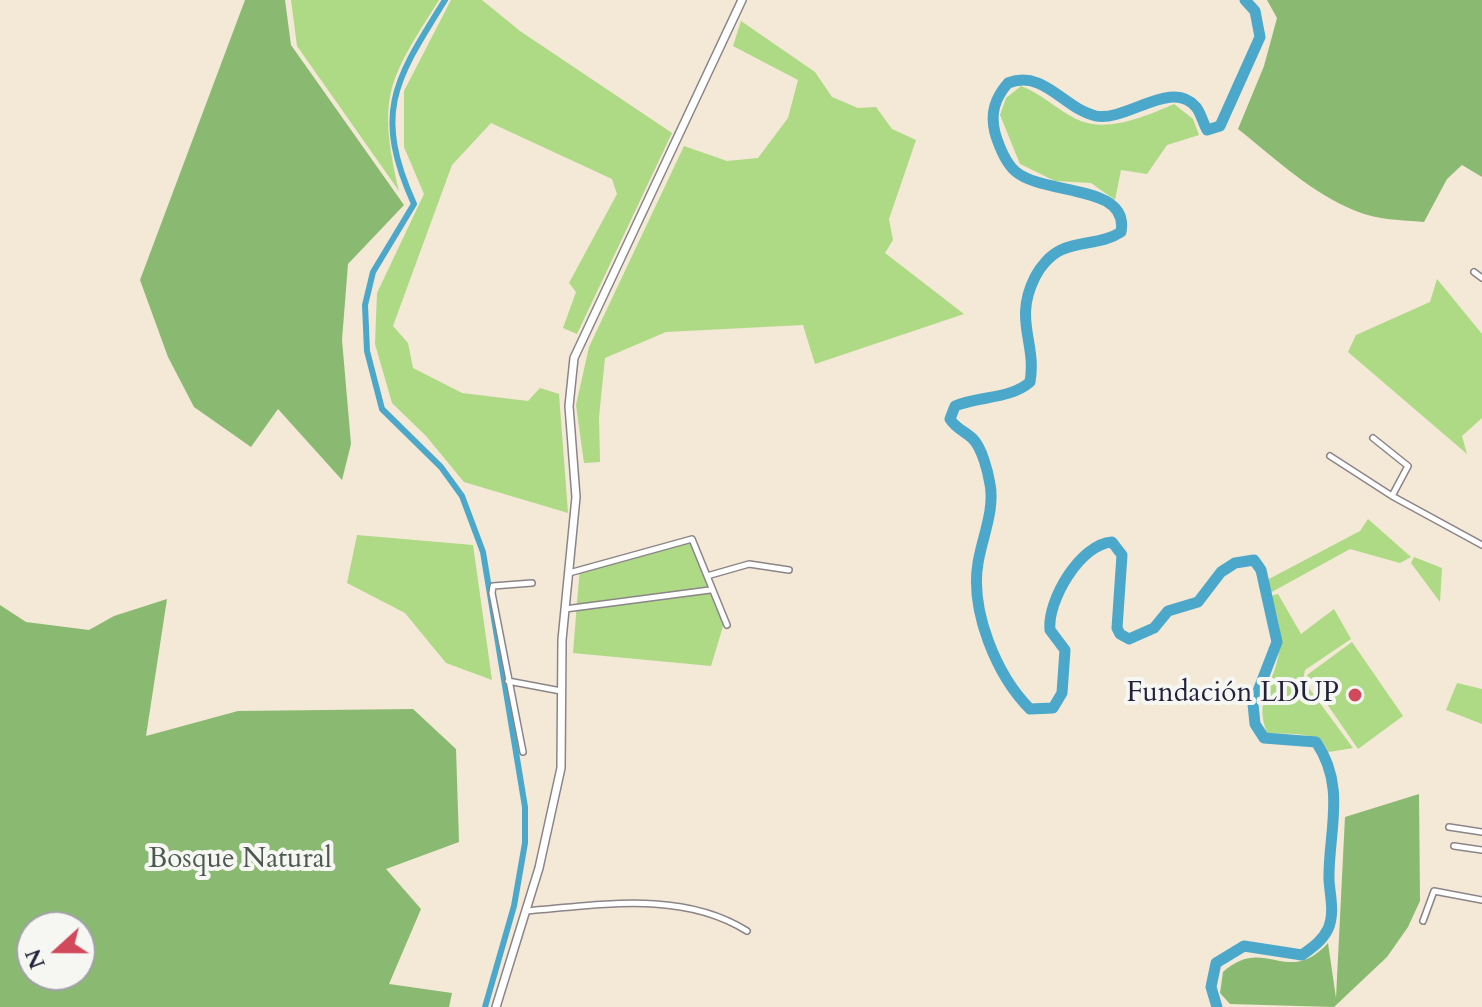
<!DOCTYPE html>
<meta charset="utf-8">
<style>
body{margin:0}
#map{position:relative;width:1482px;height:1007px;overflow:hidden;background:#f4e8d7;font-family:Cardo,serif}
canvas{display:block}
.north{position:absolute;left:16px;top:911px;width:80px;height:80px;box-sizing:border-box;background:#f6f6f2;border:2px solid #a1a1a9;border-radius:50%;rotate:249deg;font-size:22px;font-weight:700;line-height:32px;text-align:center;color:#22223b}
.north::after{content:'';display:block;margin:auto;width:28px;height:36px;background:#d1495b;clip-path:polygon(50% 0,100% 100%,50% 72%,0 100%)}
</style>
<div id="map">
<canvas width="1482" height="1007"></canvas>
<div class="north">N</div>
</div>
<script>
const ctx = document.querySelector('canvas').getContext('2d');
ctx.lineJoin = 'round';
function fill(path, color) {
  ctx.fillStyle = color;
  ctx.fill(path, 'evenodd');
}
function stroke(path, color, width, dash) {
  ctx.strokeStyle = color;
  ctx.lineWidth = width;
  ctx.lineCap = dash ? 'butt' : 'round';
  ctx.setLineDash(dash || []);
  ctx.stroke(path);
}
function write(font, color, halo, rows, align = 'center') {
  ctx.font = font + ' Cardo,serif';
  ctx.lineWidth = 8;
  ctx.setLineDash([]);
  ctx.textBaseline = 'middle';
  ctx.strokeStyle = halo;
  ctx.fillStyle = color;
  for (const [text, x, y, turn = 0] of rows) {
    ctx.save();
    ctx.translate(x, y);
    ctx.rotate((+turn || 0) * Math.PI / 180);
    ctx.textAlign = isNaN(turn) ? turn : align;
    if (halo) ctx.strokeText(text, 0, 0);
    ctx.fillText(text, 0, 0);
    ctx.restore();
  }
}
const green = new Path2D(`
 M 291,0 L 439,0 C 388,81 377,95 399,191 L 297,46 Z
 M 451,0 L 482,0 L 520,31 L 672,133 L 577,334 L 563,328 L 576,292 L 569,283 L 617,194 L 612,179 L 491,123 L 452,165 L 393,326 L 408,343 L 413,368 L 462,393 L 528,401 L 540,388 L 559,394 L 568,513 L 464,482 L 426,436 L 392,403 L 375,344 L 377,293 L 424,194 L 404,147 L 404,91 Z
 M 741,21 L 815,72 L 832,97 L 858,108 L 876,107 L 892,129 L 916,140 L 889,219 L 893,240 L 885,253 L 964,314 L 815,364 L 803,325 L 666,332 L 605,358 L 599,417 L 600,462 L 584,463 L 576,405 L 589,347 L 684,146 L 727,161 L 758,158 L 788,118 L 798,80 L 733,46 Z
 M 1021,86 C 1042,94 1056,109 1076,119 C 1106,134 1146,116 1174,104 L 1193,119 L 1199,135 L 1167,145 L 1147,174 L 1121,170 L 1115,200 L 1091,183 L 1055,181 L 1020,164 L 1000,115 L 1006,98 Z
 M 1437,279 L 1482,334 L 1482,418 L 1462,436 L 1467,454 L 1348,352 L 1356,335 L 1430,302 Z
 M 1368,519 L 1411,557 L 1400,563 L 1350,549 L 1270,593 L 1267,580 L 1360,531 Z
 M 357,535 L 473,545 L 492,680 L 446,663 L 405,613 L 347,583 Z
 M 693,536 L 724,623 L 711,666 L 573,653 L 580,566 Z
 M 1414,557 L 1442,568 L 1440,602 L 1411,563 Z
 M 1278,594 L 1301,634 L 1334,609 L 1351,639 L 1305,670 L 1303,680 L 1353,748 L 1329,752 C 1314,728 1293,736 1267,733 C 1254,699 1273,686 1279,653 C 1283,634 1277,614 1271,596 Z
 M 1352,642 L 1403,716 L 1358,749 L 1307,675 Z
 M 1457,683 L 1482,689 L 1482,724 L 1446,710 Z`);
const forest = new Path2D(`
 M 245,0 L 285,0 L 291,45 L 404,205 L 348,264 L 342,340 L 351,444 L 342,480 L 278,409 L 251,447 L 194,407 L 168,357 L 140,280 Z
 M 1267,0 L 1482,0 L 1482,177 L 1462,165 L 1447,179 L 1424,222 C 1402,220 1377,220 1356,211 C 1312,194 1275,158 1238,129 L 1264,66 L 1277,18 Z
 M 167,599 L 146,736 L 238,711 L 413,709 L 456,749 L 459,842 L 386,869 L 421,909 L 389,984 L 452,993 L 449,1007 L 0,1007 L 0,605 L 26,622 L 89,630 L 114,616 ZM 32,927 L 80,927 L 80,975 L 32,975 Z
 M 1419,794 L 1420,901 L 1408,927 L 1387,957 L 1334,1007 L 1230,1004 L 1220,993 L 1223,972 C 1265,934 1287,988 1328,943 L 1336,998 L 1345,817 Z`);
const canal = new Path2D(`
 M 445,0 C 396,79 372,111 414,204 L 373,272 L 365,305 L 367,351 L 382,409 L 441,467 L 462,496 L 483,552 L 525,807 L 525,843 L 514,906 L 485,1007`);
const river = new Path2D(`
 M 1217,1007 L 1211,987 L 1216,963 L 1244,946 L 1302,955 C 1313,947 1322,941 1328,929 C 1335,913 1330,896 1329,880 C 1328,832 1347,787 1316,742 L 1264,738 L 1255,724 L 1253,704 L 1277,642 L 1261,570 L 1254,560 L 1235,563 L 1221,572 L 1198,602 L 1168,611 L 1154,628 L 1129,639 L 1120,634 L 1117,628 L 1122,555 L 1112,542 C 1080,544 1047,601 1050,630 L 1065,650 L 1062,693 L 1053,708 L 1030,709 C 996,675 970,610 978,563 C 982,538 995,510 990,484 C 988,472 982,448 973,439 C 965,431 956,429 950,419 L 955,406 C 979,396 1011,399 1030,382 C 1037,342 1013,321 1035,277 C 1040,267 1050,255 1061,250 C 1080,241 1103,244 1121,232 C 1130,183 1043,196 1015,171 C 1005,162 999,146 995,133 C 990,113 995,98 1008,83 C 1044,69 1064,109 1096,116 C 1126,122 1172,78 1196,107 C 1201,113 1203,123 1207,130 L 1220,126 L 1260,37 L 1255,11 L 1245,0`);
const street = new Path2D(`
 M 1474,272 L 1482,278
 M 1373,438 L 1408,466 L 1392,496
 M 1330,456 L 1392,496 L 1482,545
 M 569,573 L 692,539 L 727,625
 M 707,576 L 749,564 L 789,570
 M 565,609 L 710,590
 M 508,681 L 561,691
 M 523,752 L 492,593 L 493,586 L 532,583
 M 1449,827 L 1482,832
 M 1454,846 L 1482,850
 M 526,911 C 600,905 682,890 747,931
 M 1423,921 L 1434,891 L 1482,900`);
const secondary = new Path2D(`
 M 496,1007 L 539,868 L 561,768 L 562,640 L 576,497 L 569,406 L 574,358 L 742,0`);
const markers = [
 [1355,695,8,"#d1495b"]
];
const poiNames = [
 ["Fundación LDUP",1339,695]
];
const parkNames = [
 ["Bosque Natural",240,861]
];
fill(green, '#aed985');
fill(forest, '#8ab972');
stroke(canal, '#4ca8ca', 6);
stroke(river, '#4ca8ca', 11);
stroke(street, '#8b8589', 8);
stroke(secondary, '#8b8589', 10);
stroke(street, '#fff', 5);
stroke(secondary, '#fff', 7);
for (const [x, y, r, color] of markers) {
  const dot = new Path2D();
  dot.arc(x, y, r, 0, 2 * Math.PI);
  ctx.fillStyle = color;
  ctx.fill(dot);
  stroke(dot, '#f6f6f2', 3);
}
write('28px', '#22223b', '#f6f6f2', poiNames, 'right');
write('28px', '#4c5951', '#f6f6f2', parkNames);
</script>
